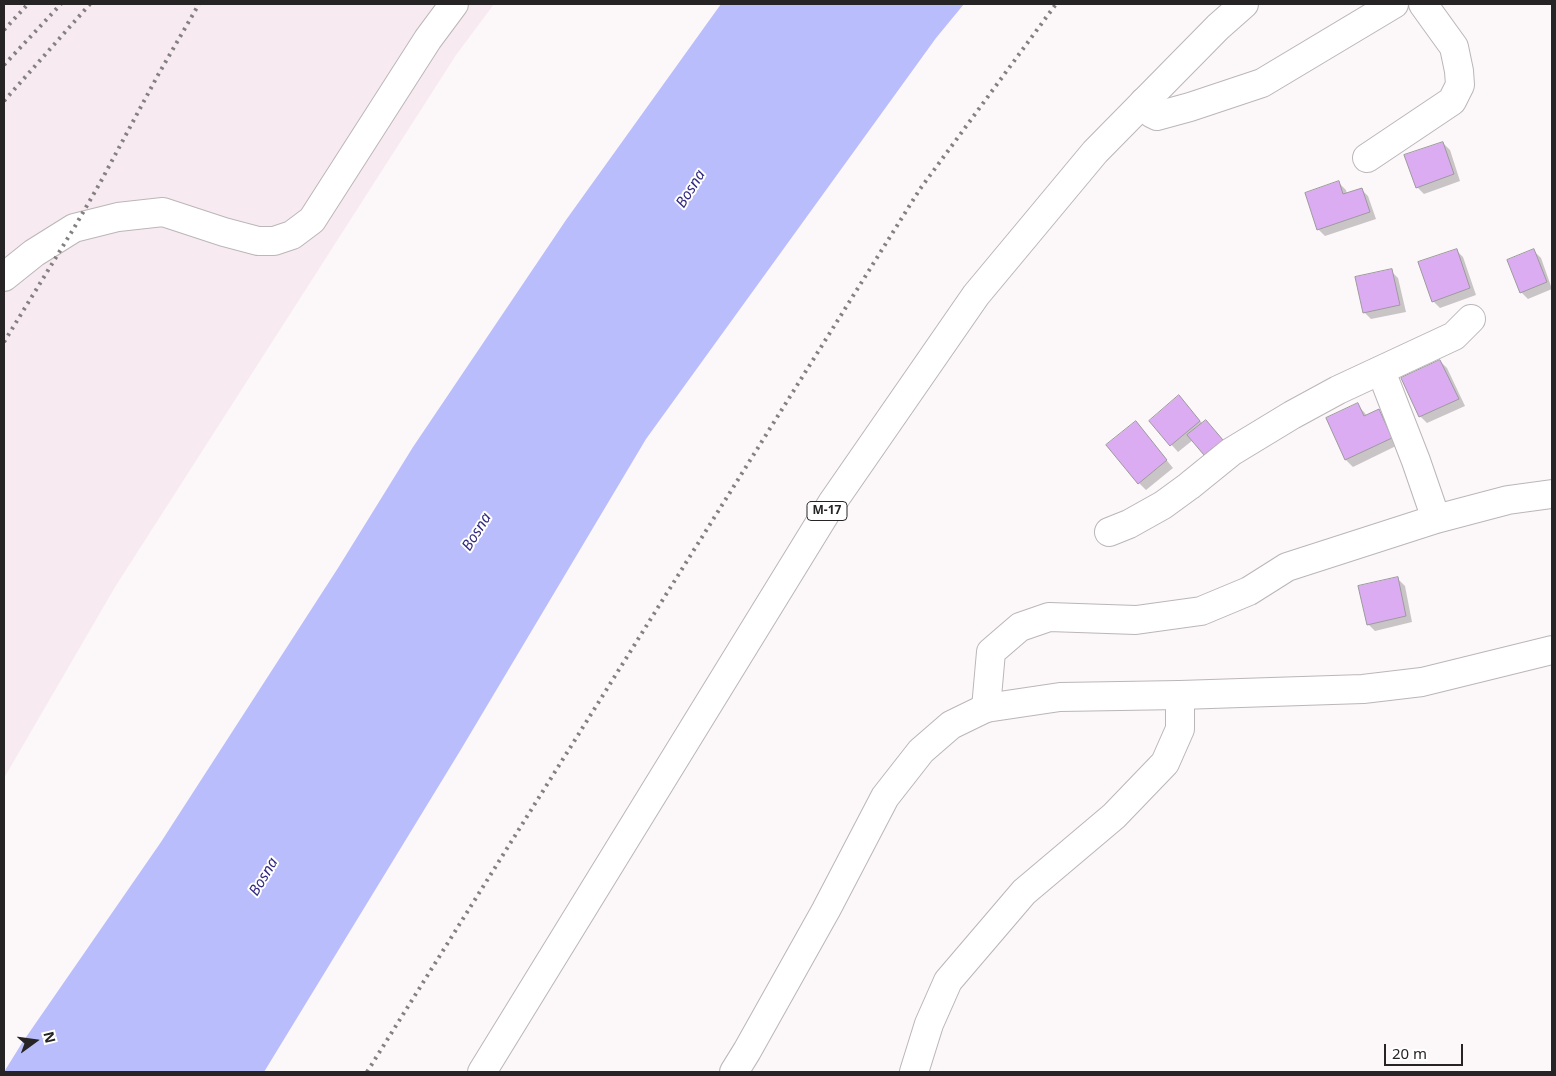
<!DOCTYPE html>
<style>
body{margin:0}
#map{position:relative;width:1556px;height:1076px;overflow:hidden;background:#fcf7f9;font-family:"Noto Sans",sans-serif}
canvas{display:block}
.frame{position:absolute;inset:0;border:5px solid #262425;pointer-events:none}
.north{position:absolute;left:10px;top:1016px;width:50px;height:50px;-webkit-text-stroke:4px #fff;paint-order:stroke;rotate:76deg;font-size:14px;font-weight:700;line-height:20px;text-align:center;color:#262425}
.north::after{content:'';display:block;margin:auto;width:18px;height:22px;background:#262425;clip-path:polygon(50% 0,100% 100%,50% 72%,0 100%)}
.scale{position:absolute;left:1384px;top:1044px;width:79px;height:22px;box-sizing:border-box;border:2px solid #262425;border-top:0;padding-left:6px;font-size:15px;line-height:18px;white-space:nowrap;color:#262425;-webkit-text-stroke:4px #fff;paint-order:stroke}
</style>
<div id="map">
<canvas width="1556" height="1076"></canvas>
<div class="frame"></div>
<div class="north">N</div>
<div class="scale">20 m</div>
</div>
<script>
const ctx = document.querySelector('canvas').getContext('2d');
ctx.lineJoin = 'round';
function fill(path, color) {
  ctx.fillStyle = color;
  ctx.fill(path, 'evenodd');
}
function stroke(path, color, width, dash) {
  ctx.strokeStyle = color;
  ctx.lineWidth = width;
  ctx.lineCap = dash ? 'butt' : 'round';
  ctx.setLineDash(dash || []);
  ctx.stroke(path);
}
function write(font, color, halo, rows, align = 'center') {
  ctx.font = font + ' "Noto Sans",sans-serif';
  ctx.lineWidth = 4;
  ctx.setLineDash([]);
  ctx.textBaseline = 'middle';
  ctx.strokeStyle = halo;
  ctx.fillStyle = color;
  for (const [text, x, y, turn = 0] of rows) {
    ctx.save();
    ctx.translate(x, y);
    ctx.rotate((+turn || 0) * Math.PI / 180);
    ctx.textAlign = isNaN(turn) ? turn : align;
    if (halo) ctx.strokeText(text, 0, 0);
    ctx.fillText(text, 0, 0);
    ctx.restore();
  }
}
const built = new Path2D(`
 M 4,4 L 494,4 L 456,55 L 115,587 L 4,778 Z`);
const water = new Path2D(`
 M 721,4 L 964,4 L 936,38 L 646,439 L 460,751 L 264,1072 L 4,1072 L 22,1043 L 161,842 L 338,568 L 413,447 L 566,220 Z`);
const shadow = new Path2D(`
 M 1443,143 L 1450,150 L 1460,181 L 1424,194 L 1417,187 Z
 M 1339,183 L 1346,190 L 1347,194 L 1361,189 L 1368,196 L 1376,219 L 1325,236 L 1318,229 Z
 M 1456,250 L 1463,257 L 1476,295 L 1440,308 L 1433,301 Z
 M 1534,251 L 1541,258 L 1552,289 L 1528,299 L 1521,292 Z
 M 1391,271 L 1398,278 L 1406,312 L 1371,319 L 1364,312 Z
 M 1440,361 L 1447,368 L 1465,406 L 1427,423 L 1420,416 Z
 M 1179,397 L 1203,424 L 1209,425 L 1225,443 L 1208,457 L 1193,440 L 1178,452 L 1150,421 Z
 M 1357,405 L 1364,412 L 1367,416 L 1379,411 L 1386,418 L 1398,445 L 1353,467 L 1346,460 L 1327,419 Z
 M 1142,430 L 1173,468 L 1146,490 L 1139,483 Z
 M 1398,579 L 1405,586 L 1412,622 L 1375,631 L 1368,624 Z`);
const building = new Path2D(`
 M 1443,142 L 1454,174 L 1416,188 L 1404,155 Z
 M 1339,181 L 1343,194 L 1362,188 L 1370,212 L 1317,230 L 1305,193 Z
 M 1457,249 L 1470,288 L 1432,302 L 1418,262 Z
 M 1534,249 L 1547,282 L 1520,293 L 1507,260 Z
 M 1392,269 L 1400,305 L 1363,313 L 1355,277 Z
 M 1440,360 L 1459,399 L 1419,417 L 1401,378 Z
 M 1179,395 L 1200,421 L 1170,446 L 1149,421 Z
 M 1358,403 L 1364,416 L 1379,409 L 1392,438 L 1345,460 L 1326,418 Z
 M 1206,420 L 1223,440 L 1204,455 L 1187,435 Z
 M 1136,421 L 1167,460 L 1138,484 L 1106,445 Z
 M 1398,577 L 1406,616 L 1367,625 L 1358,586 Z`);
const minor = new Path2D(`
 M 1144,102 L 1151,113 L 1157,116 L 1190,107 L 1262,83 L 1394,4
 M 1367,158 L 1452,101 L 1460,85 L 1459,71 L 1454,47 L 1423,4
 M 4,277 L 34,253 L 74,228 L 118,217 L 163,212 L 224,232 L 258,241 L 274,241 L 292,235 L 312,220 L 428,39 L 454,4
 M 1381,371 L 1416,461 L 1436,519
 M 1109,532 L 1129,524 L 1163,505 L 1189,486 L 1231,452 L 1292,415 L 1338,390 L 1454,336 L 1471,319
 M 986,708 L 991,652 L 1020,627 L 1049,617 L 1136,620 L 1201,611 L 1249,591 L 1287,567 L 1436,519 L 1508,500 L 1552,494
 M 914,1072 L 929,1024 L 948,981 L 1024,892 L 1114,816 L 1165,763 L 1180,729 L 1180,695`);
const major = new Path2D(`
 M 482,1072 L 832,503 L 976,295 L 1095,152 L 1218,27 L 1244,4
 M 734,1072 L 747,1051 L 826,910 L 885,797 L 921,751 L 951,725 L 986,708 L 1060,697 L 1180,695`);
const highway = new Path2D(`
 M 1180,695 L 1363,689 L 1422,682 L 1552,650`);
const rail = new Path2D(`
 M 4,30 L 28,4
 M 4,65 L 61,4
 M 4,101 L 90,4
 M 4,342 L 74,228 L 100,183 L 158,75 L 199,4
 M 367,1072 L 920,189 L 1056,4`);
const shields = [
 [827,511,40]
];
const shieldNames = [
 ["M-17",827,511]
];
const waterNames = [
 ["Bosna",691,189,-58],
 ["Bosna",477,532,-58],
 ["Bosna",264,877,-59]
];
fill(built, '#f7eaf0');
fill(water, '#b9bdfb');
fill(shadow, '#0003');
fill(building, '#dcacf2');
stroke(building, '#9c999d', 1);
stroke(minor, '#bbb6b8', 30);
stroke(major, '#bbb6b8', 30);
stroke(highway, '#bbb6b8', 30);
stroke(minor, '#fff', 28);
stroke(major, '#fff', 28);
stroke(highway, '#fff', 28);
stroke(rail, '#838081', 4, [2.5, 5]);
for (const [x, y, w] of shields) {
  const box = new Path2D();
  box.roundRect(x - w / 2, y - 9.5, w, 19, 4);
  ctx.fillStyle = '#fff';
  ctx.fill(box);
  stroke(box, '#262425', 1);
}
write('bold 12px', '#262425', null, shieldNames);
write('italic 15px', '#332a80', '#fff', waterNames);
</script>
